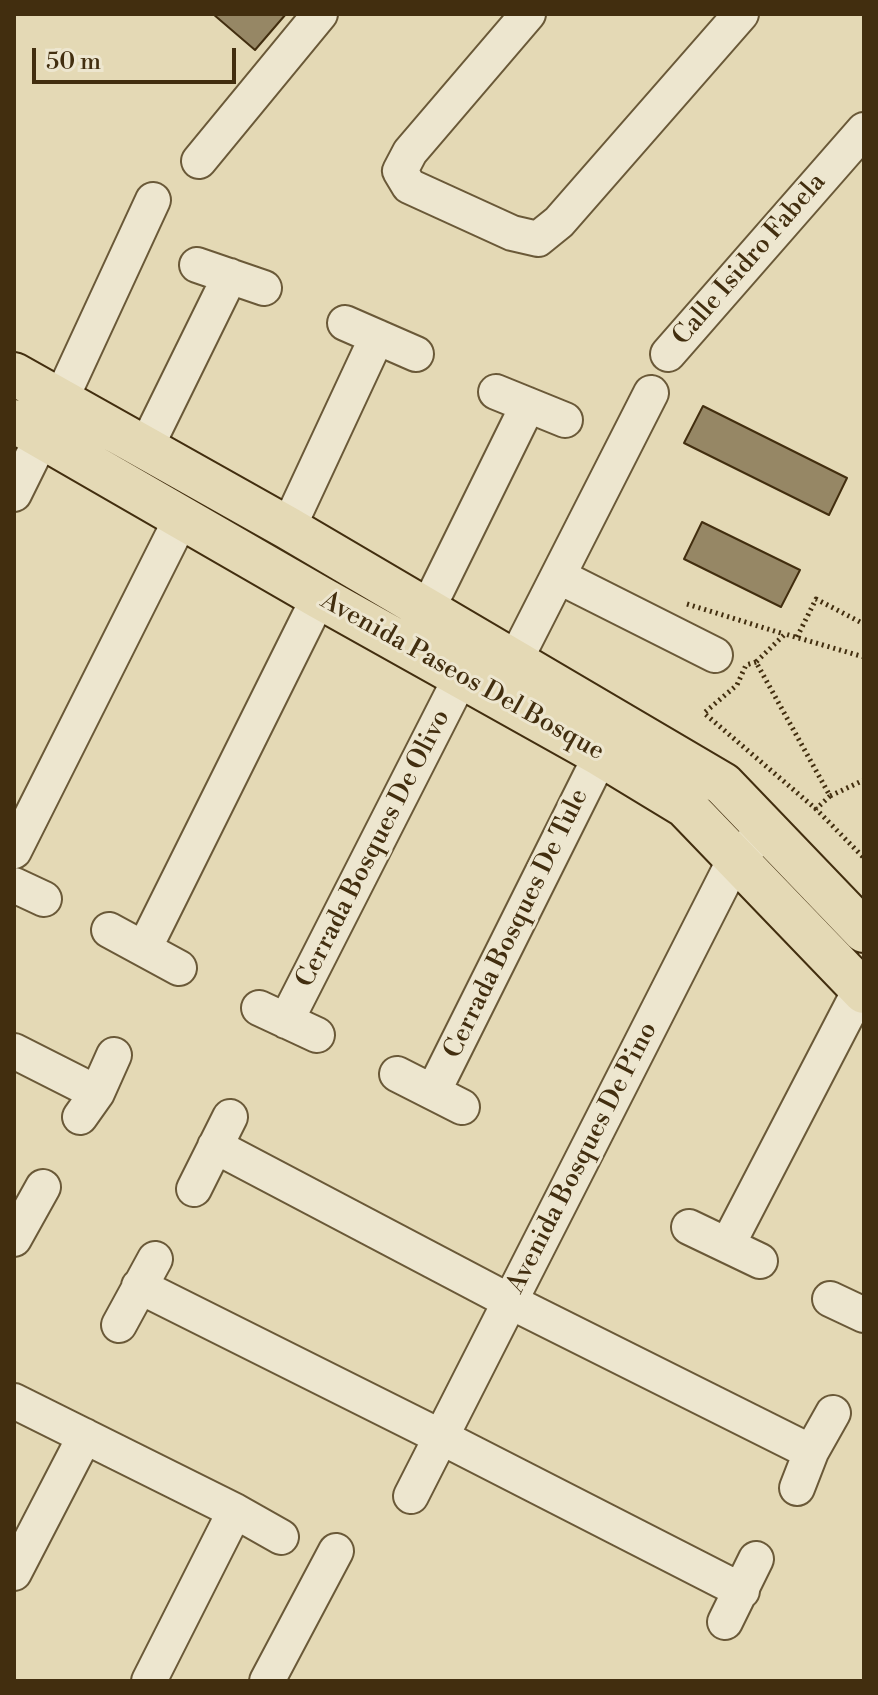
<!DOCTYPE html>
<style>
body{margin:0}
#map{position:relative;width:878px;height:1695px;overflow:hidden;background:#e4d9b5;font-family:"Libre Bodoni",serif}
canvas{display:block}
.frame{position:absolute;inset:0;border:16px solid #422e0f;pointer-events:none}
.scale{position:absolute;left:32px;top:48px;width:204px;height:36px;box-sizing:border-box;border:4px solid #422e0f;border-top:0;padding-left:10px;font-size:24px;line-height:28px;white-space:nowrap;color:#422e0f;-webkit-text-stroke:6px #ede6cf;paint-order:stroke}
</style>
<div id="map">
<canvas width="878" height="1695"></canvas>
<div class="frame"></div>
<div class="scale">50 m</div>
</div>
<script>
const ctx = document.querySelector('canvas').getContext('2d');
ctx.lineJoin = 'round';
function fill(path, color) {
  ctx.fillStyle = color;
  ctx.fill(path, 'evenodd');
}
function stroke(path, color, width, dash) {
  ctx.strokeStyle = color;
  ctx.lineWidth = width;
  ctx.lineCap = dash ? 'butt' : 'round';
  ctx.setLineDash(dash || []);
  ctx.stroke(path);
}
function write(font, color, halo, rows, align = 'center') {
  ctx.font = font + ' "Libre Bodoni",serif';
  ctx.lineWidth = 6;
  ctx.setLineDash([]);
  ctx.textBaseline = 'middle';
  ctx.strokeStyle = halo;
  ctx.fillStyle = color;
  for (const [text, x, y, turn = 0] of rows) {
    ctx.save();
    ctx.translate(x, y);
    ctx.rotate((+turn || 0) * Math.PI / 180);
    ctx.textAlign = isNaN(turn) ? turn : align;
    if (halo) ctx.strokeText(text, 0, 0);
    ctx.fillText(text, 0, 0);
    ctx.restore();
  }
}
const building = new Path2D(`
 M 213,14 L 286,14 L 255,50 Z
 M 703,406 L 847,478 L 829,515 L 684,443 Z
 M 702,522 L 800,570 L 781,607 L 684,559 Z`);
const path = new Path2D(`
 M 687,604 L 784,634
 M 797,637 L 816,599 L 864,624
 M 864,657 L 785,634 L 756,662 L 830,796 L 864,780
 M 756,662 L 746,665 L 737,685 L 704,713 L 816,809
 M 830,796 L 816,809 L 864,858`);
const minor = new Path2D(`
 M 528,14 L 410,152 L 400,171 L 409,186 L 512,233 L 538,239 L 559,222 L 741,14
 M 199,161 L 320,14
 M 197,265 L 264,288
 M 345,323 L 416,354
 M 668,354 L 864,130
 M 496,392 L 565,420
 M 146,447 L 230,276
 M 14,494 L 60,401 L 153,200
 M 288,528 L 377,337
 M 558,576 L 715,655
 M 427,610 L 528,405
 M 504,682 L 651,393
 M 14,851 L 182,517
 M 14,885 L 44,899
 M 109,930 L 179,968
 M 144,949 L 319,597
 M 259,1008 L 317,1035
 M 286,1021 L 461,677
 M 14,1051 L 97,1093
 M 397,1074 L 462,1107
 M 433,1092 L 601,755
 M 80,1117 L 97,1093 L 114,1055
 M 215,1146 L 511,1302 L 811,1452
 M 194,1189 L 230,1117
 M 689,1227 L 760,1261
 M 14,1239 L 43,1187
 M 728,1244 L 861,988
 M 139,1286 L 441,1437 L 742,1591
 M 830,1299 L 864,1315
 M 119,1325 L 155,1259
 M 14,1401 L 235,1511 L 281,1537
 M 797,1488 L 811,1452 L 833,1413
 M 411,1496 L 735,859 L 752,843
 M 14,1573 L 85,1436
 M 725,1622 L 756,1559
 M 149,1681 L 235,1511
 M 267,1681 L 336,1551`);
const major = new Path2D(`
 M 14,374 L 288,528 L 723,784 L 864,931
 M 14,421 L 319,597 L 601,755 L 685,806 L 864,992`);
const streetNames = [
 ["Calle Isidro Fabela",750,260,-49],
 ["Avenida Paseos Del Bosque",462,677,29],
 ["Cerrada Bosques De Olivo",374,849,-63],
 ["Cerrada Bosques De Tule",517,924,-64],
 ["Avenida Bosques De Pino",583,1158,-63]
];
fill(building, '#968765');
stroke(building, '#422e0f', 2);
stroke(minor, '#6a5938', 38);
stroke(major, '#422e0f', 46);
stroke(path, '#422e0f', 5, [2, 4]);
stroke(minor, '#ede6cf', 34);
stroke(major, '#e4d9b5', 42);
write('26px', '#422e0f', '#ede6cf', streetNames);
</script>
